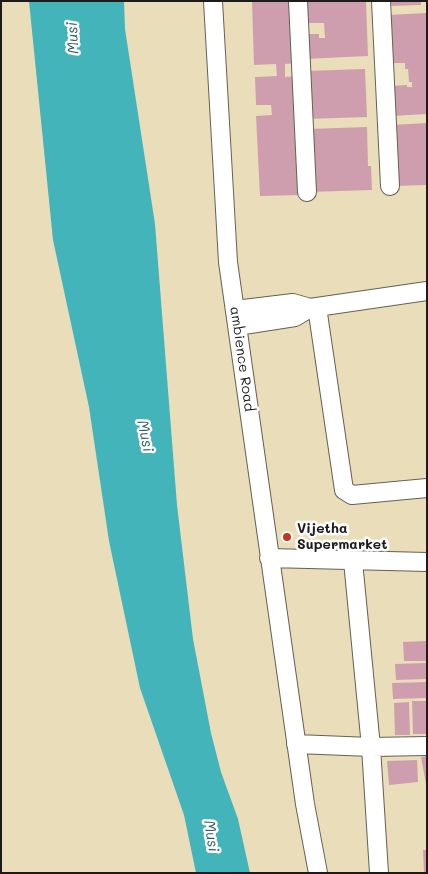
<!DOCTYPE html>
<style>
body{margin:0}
#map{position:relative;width:428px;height:874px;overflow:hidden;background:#eaddba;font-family:Mali,sans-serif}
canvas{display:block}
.frame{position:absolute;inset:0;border:2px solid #1c1c1c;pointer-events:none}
</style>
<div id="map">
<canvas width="428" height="874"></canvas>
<div class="frame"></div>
</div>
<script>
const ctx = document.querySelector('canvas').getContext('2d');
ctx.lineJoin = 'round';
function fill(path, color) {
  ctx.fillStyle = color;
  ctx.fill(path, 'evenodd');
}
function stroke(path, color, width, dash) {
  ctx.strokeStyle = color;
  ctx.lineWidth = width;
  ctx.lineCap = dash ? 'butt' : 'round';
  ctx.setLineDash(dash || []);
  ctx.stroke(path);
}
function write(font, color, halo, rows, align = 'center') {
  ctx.font = font + ' Mali,sans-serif';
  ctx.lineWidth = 5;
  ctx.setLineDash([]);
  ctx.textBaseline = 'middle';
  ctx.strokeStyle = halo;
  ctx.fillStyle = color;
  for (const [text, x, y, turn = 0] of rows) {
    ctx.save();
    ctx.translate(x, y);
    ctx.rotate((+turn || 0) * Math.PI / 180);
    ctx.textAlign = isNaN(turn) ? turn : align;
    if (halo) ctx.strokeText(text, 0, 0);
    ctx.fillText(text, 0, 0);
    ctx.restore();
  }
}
const water = new Path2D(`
 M 29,1 L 124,1 L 125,29 L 155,224 L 177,505 L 193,639 L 211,733 L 221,772 L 238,819 L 250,873 L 196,873 L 184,815 L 140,688 L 109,541 L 89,407 L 53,240 Z`);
const building = new Path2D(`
 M 252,1 L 294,1 L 296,63 L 285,64 L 285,77 L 297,76 L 302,195 L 260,196 L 256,116 L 272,115 L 271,105 L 256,105 L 255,77 L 277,76 L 276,64 L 254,65 Z
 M 302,1 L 366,1 L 368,56 L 304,59 L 303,34 L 319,34 L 319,38 L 325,38 L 324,23 L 303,23 Z
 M 389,1 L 421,1 L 421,5 L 389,6 Z
 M 427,13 L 427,114 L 392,116 L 391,86 L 407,85 L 407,87 L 412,87 L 412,82 L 409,82 L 408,69 L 405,69 L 405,63 L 390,63 L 388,15 Z
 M 365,69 L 367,117 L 306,119 L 305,71 Z
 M 427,123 L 427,185 L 393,186 L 391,125 Z
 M 367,127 L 368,166 L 371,166 L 372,190 L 309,192 L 307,129 Z
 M 427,641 L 427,661 L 404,661 L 403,642 Z
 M 426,663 L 426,679 L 396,680 L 395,664 Z
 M 427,682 L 427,698 L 393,699 L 392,683 Z
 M 412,701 L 426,701 L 427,734 L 413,734 Z
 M 409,702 L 410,735 L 395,735 L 394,703 Z
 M 427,756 L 427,783 L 426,784 L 421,757 Z
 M 417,760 L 418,782 L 389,785 L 387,761 Z
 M 423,850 L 427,850 L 427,873 L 424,873 Z`);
const minor = new Path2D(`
 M 213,1 L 228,262 L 305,804 L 318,873
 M 298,1 L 307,192
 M 381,1 L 390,186
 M 317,307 L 344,490 L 352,495 L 427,488
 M 310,308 L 427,291
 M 235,310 L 293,303 L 310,308 L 295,317 L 237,326
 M 269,558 L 427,562
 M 296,744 L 371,747 L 353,561
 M 379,873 L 371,747 L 427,746`);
const markers = [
 [287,537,5,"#c8321e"]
];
const streetNames = [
 ["ambience Road",242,359,82]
];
const poiNames = [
 ["Vijetha",297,529],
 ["Supermarket",297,545]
];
const waterNames = [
 ["Musi",73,38,-93],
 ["Musi",145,436,78],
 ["Musi",211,836,81]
];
fill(water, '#44b4bb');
fill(building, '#cf9eae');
stroke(minor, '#646053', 20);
stroke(minor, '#fff', 18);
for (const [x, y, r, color] of markers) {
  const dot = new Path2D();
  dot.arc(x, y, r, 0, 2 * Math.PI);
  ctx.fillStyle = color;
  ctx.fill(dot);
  stroke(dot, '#fff', 2);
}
write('14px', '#1c1c1c', '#fff', streetNames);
write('bold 14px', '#1c1c1c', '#fff', poiNames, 'left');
write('italic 15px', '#2e6064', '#fff', waterNames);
</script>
